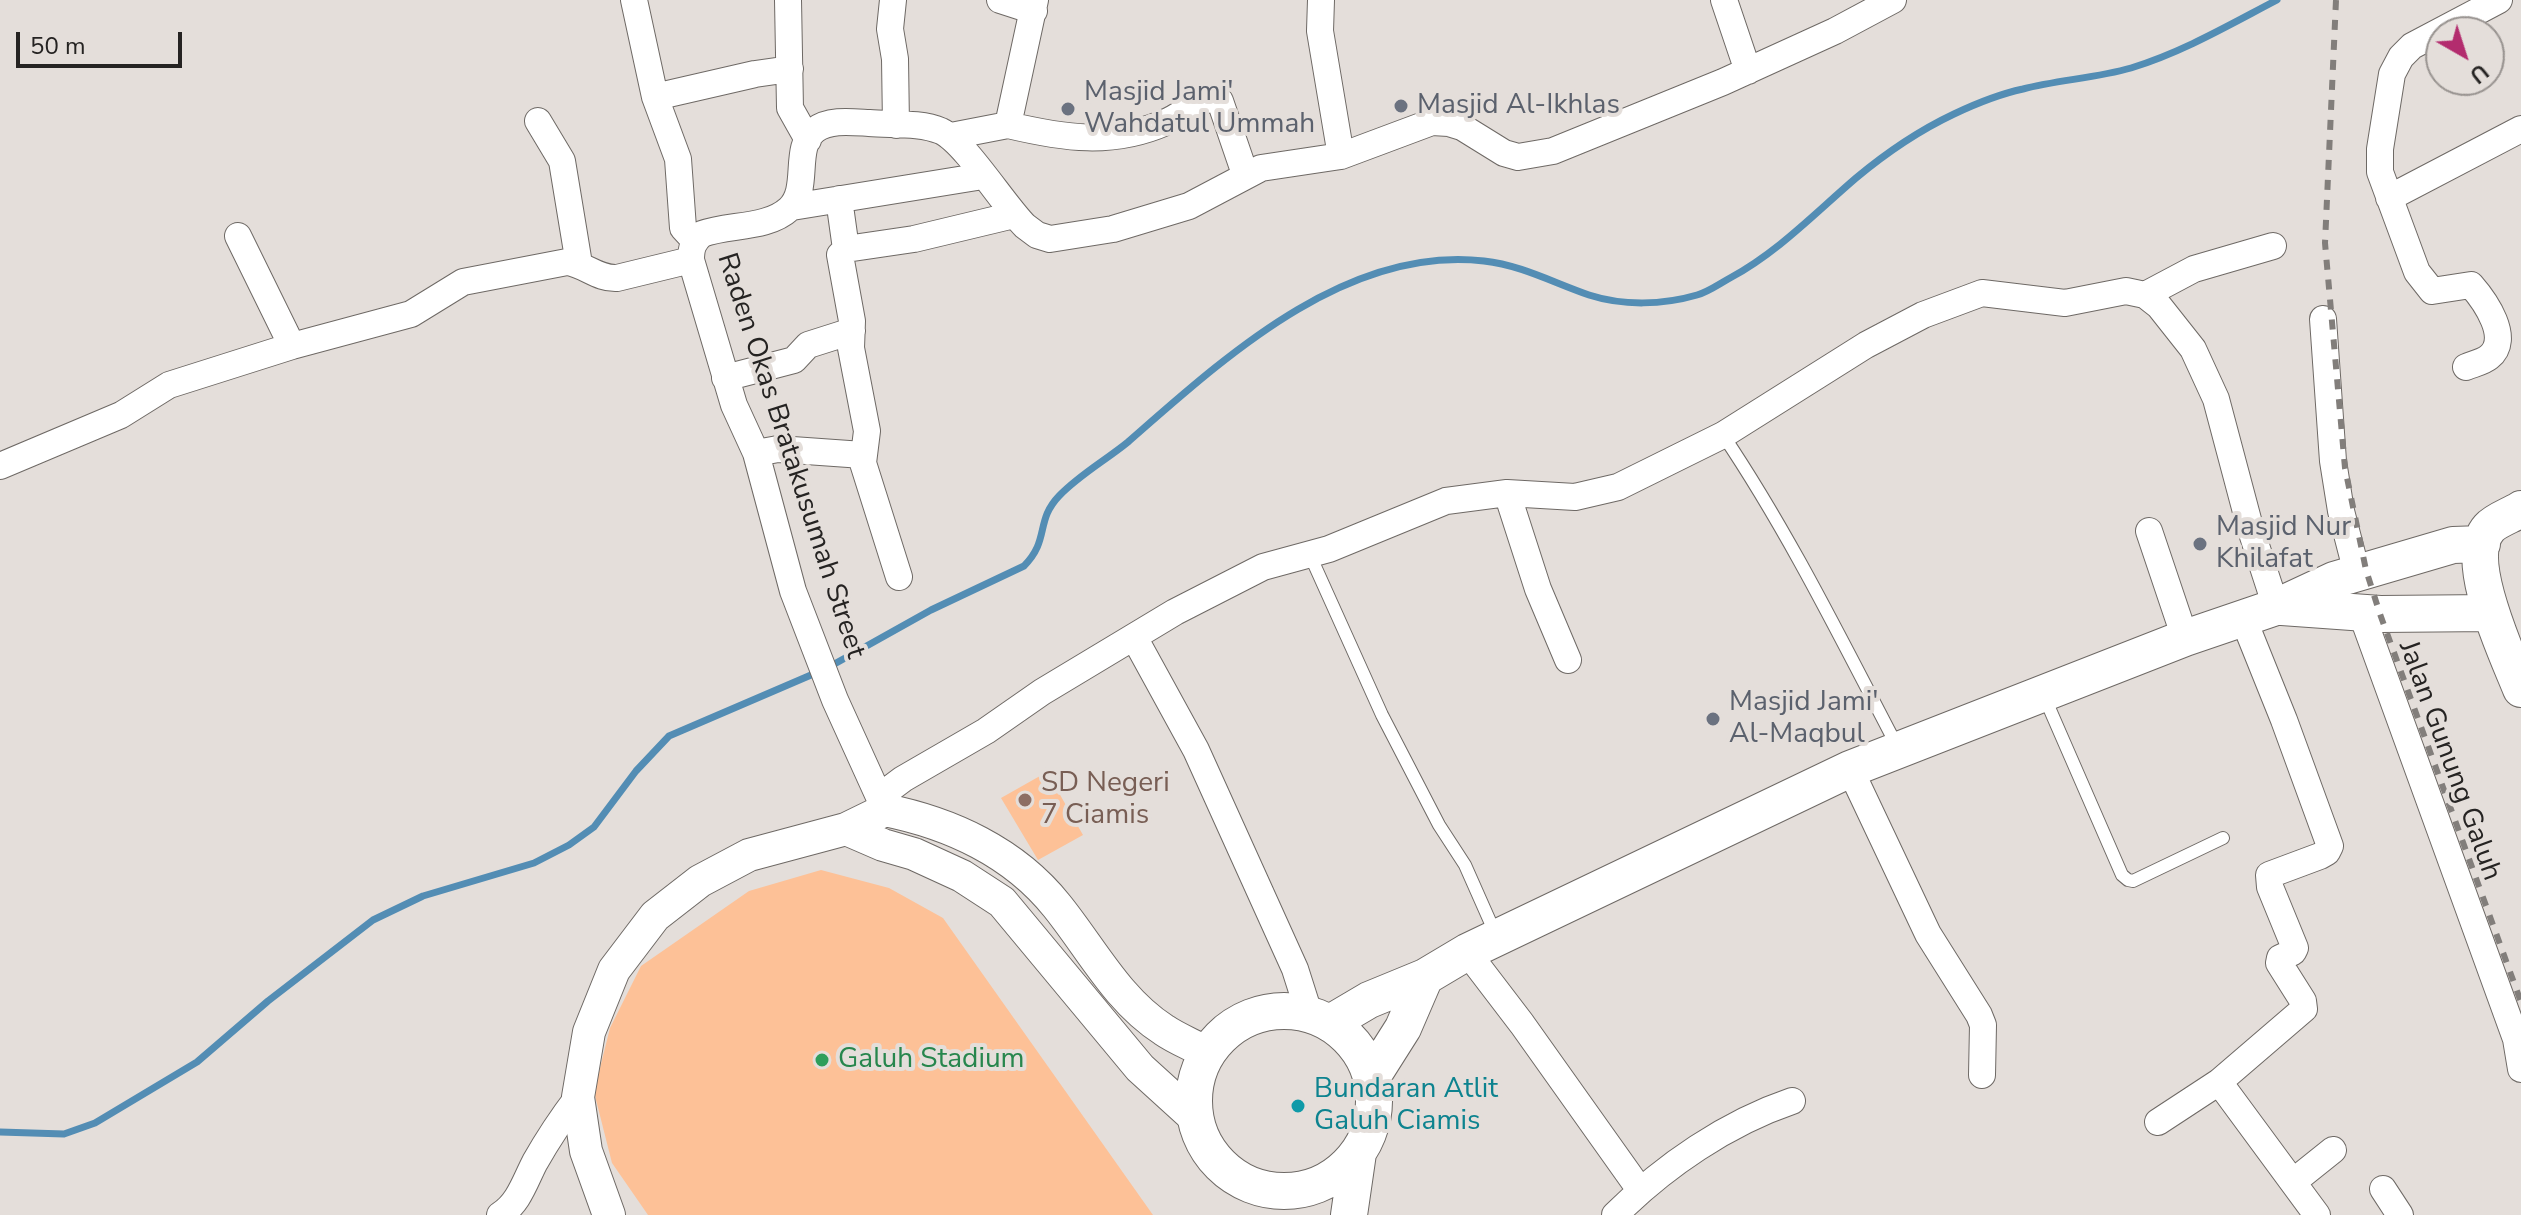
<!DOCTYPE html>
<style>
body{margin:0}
#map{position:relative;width:2521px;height:1215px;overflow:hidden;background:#e4deda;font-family:"Nunito Sans",sans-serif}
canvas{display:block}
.north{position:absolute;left:2425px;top:16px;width:80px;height:80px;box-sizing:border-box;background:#e4deda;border:2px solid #989390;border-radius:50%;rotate:141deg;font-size:22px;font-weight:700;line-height:32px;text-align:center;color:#252322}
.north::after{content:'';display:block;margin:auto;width:28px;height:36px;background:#b32c6e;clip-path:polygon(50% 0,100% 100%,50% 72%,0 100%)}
.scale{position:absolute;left:16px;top:32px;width:166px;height:36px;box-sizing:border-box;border:4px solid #252322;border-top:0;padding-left:10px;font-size:24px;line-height:28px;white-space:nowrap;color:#252322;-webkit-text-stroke:6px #e4deda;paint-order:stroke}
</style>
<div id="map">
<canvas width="2521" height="1215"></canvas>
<div class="north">U</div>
<div class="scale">50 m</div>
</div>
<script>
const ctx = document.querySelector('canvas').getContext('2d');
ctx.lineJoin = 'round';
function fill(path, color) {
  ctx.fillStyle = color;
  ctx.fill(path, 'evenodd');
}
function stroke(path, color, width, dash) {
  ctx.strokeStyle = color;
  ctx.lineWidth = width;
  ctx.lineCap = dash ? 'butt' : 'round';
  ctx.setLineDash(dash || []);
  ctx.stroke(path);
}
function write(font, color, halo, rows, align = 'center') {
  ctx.font = font + ' "Nunito Sans",sans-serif';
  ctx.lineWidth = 8;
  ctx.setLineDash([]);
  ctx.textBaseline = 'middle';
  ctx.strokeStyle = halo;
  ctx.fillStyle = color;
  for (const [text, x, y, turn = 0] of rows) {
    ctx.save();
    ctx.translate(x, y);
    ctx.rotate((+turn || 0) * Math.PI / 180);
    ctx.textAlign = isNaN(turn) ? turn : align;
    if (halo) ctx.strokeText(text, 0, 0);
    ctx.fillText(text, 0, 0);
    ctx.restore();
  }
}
const green = new Path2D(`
 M 1047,772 L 1083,835 L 1038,860 L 1001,798 Z
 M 821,870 L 889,888 L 943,918 L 1153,1215 L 648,1215 L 612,1163 L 594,1092 L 610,1028 L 641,966 L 749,891 Z`);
const stream = new Path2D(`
 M 829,667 L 931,610 L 1024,566 C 1050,540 1035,521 1059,496 C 1079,475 1106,460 1128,442 C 1224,358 1346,245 1484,261 C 1521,265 1554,283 1589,295 C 1623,306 1663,305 1697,295 C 1708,292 1719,284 1730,278 C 1778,252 1814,214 1856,178 C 1886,153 1918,131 1954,114 C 1975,104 2000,94 2023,89 C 2058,80 2096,78 2131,68 C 2183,52 2229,25 2277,0
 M 0,1132 L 64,1134 L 95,1123 L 197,1062 L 268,1001 L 373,920 L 423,896 L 534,863 L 569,845 L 594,827 L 636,771 L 669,736 L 818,672`);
const service = new Path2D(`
 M 1723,435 C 1789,533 1842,641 1897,746
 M 1312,554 L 1314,564 L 1382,715 L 1439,825 L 1465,865 L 1496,935
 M 2044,696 L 2122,875 L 2128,880 L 2133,881 L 2223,838`);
const minor = new Path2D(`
 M 634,0 L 655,97 L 678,159 L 683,228 L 695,241
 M 788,0 L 790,108 L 808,140
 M 893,0 L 890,29 L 895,59 L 896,125
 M 1000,0 L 1034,11
 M 1321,0 L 1320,31 L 1341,156
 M 1724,0 L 1748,71
 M 655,97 L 755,74 L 790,69
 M 538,121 L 562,161 L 579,264
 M 1008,125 C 1063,138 1112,146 1166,122 C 1183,115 1196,100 1215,98 L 1220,101 L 1245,174
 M 951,136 L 1008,125 L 1035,0
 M 2389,198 L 2521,129
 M 839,199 L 846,249
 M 792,207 L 983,176
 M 238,236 L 292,346
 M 2145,295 L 2194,269 L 2273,246
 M 2323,319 L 2333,461 L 2341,511 L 2357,573
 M 2466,367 C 2473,364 2483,362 2489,357 C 2512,339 2485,301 2471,285 L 2432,291 L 2417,272 L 2380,172 L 2380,149 L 2392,74 L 2401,57 L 2412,46 L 2499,0
 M 725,378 L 794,360 L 808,345 L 852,331
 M 756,453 L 778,449 L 863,455
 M 0,466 L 121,415 L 169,385 L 292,346 L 411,314 L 463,282 L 567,262 C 586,265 598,279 617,278 L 691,260
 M 1507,493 L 1538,589 L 1568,660
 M 2149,531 L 2185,638
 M 899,577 L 863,463 L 867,431 L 851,348 L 852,321 L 840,255 L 846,249 L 914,239 L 1014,215
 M 2361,612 L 2516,1039 L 2521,1069
 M 1134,637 L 1196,750 L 1295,969 L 1309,1013
 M 1850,769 L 1928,934 L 1979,1015 L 1983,1025 L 1982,1075
 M 879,797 L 903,779 L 986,731 L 1042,692 L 1175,612 L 1263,567 L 1329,549 L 1446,501 L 1507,493 L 1575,497 L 1618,487 L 1723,435 L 1866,345 L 1923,315 L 1982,293 L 2065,303 L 2126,291 L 2145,295 L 2159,306 L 2193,349 L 2216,399 L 2250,527 L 2276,607
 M 885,810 L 835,700 L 793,591 L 756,453 L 734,405 L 691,260 C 691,248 693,242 702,234 C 729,224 767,229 789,209 C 811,189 792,148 815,130 C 829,119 852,122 869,123 C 891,125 920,122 941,131 C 965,142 1003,204 1025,226 L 1037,235 L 1050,239 L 1113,229 L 1189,206 L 1261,168 L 1341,156 L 1432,122 L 1449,123 L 1462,127 L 1504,153 L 1518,157 L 1553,151 L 1723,82 L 1835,31 L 1893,0
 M 1467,952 L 1522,1024 L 1640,1190
 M 2219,1082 L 2317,1215
 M 2158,1122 L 2219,1082 L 2304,1009 L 2303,1001 L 2279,963 L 2280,958 L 2293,952 L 2295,948 L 2270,887 L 2269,875 L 2320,856 L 2327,852 L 2330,846 L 2284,720 L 2243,618
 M 2293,1182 L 2333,1150
 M 2383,1189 L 2400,1215
 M 500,1215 C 519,1203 525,1181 535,1162 C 548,1139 562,1118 578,1097
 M 1615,1215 C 1664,1166 1727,1123 1792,1101`);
const tertiary = new Path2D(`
 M 846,829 L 883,845 L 914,854 L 962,876 L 1002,902 L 1140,1068 L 1195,1118
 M 609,1215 L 586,1151 L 578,1097 L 589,1032 L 614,970 L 655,916 L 700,881 L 749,855 L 846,829 L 885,810 C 950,823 1014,852 1057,906 C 1091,948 1117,1000 1164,1030 C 1177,1039 1193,1045 1207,1053`);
const secondary = new Path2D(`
 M 2521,509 C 2512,515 2496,520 2489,528 C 2461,559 2508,656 2521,689
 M 2282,607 L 2380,614 L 2491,613
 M1194 1101a90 90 0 1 1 180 0a90 90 0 1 1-180 0Z
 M 1330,1023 L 1369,1000 L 1425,977 L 1467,952 L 1850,769 L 2185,638 L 2276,607 L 2334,580 L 2453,545 L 2482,544
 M 1372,1077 L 1403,1028 L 1425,977
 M 1349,1215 L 1358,1153`);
const rail = new Path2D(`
 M 2336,0 L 2325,243 L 2345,468 L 2366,570 L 2380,614 L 2521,1002`);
const markers = [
 [1401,106,8,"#6b7280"],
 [1068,109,8,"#6b7280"],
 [2200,544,8,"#6b7280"],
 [1713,719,8,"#6b7280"],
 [1025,800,8,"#8d6e63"],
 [822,1060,8,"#2e9e5b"],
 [1298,1106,8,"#0f9aa8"]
];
const worshipNames = [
 ["Masjid Jami'",1084,93],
 ["Wahdatul Ummah",1084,125],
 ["Masjid Al-Ikhlas",1417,106],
 ["Masjid Nur",2216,528],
 ["Khilafat",2216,560],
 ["Masjid Jami'",1729,703],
 ["Al-Maqbul",1729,735]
];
const streetNames = [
 ["Raden Okas Bratakusumah Street",790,456,72],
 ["Jalan Gunung Galuh",2449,761,70]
];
const educationNames = [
 ["SD Negeri",1041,784],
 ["7 Ciamis",1041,816]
];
const leisureNames = [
 ["Galuh Stadium",838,1060]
];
const cultureNames = [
 ["Bundaran Atlit",1314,1090],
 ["Galuh Ciamis",1314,1122]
];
fill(green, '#fdc197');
stroke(stream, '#538db4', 7);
stroke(service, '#6e6965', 14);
stroke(minor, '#6e6965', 28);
stroke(tertiary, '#6e6965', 34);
stroke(secondary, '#6e6965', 38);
stroke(service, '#fff', 12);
stroke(minor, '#fff', 26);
stroke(tertiary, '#fff', 32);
stroke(secondary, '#fff', 36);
stroke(rail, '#827e7b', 6, [10, 10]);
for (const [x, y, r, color] of markers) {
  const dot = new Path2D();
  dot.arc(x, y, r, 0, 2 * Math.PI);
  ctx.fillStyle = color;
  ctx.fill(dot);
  stroke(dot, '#e4deda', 3);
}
write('28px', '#5b616d', '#e4deda', worshipNames, 'left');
write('28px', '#252322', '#e4deda', streetNames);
write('28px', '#785e54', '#e4deda', educationNames, 'left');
write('28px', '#27864d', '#e4deda', leisureNames, 'left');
write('28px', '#0d838f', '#e4deda', cultureNames, 'left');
</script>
